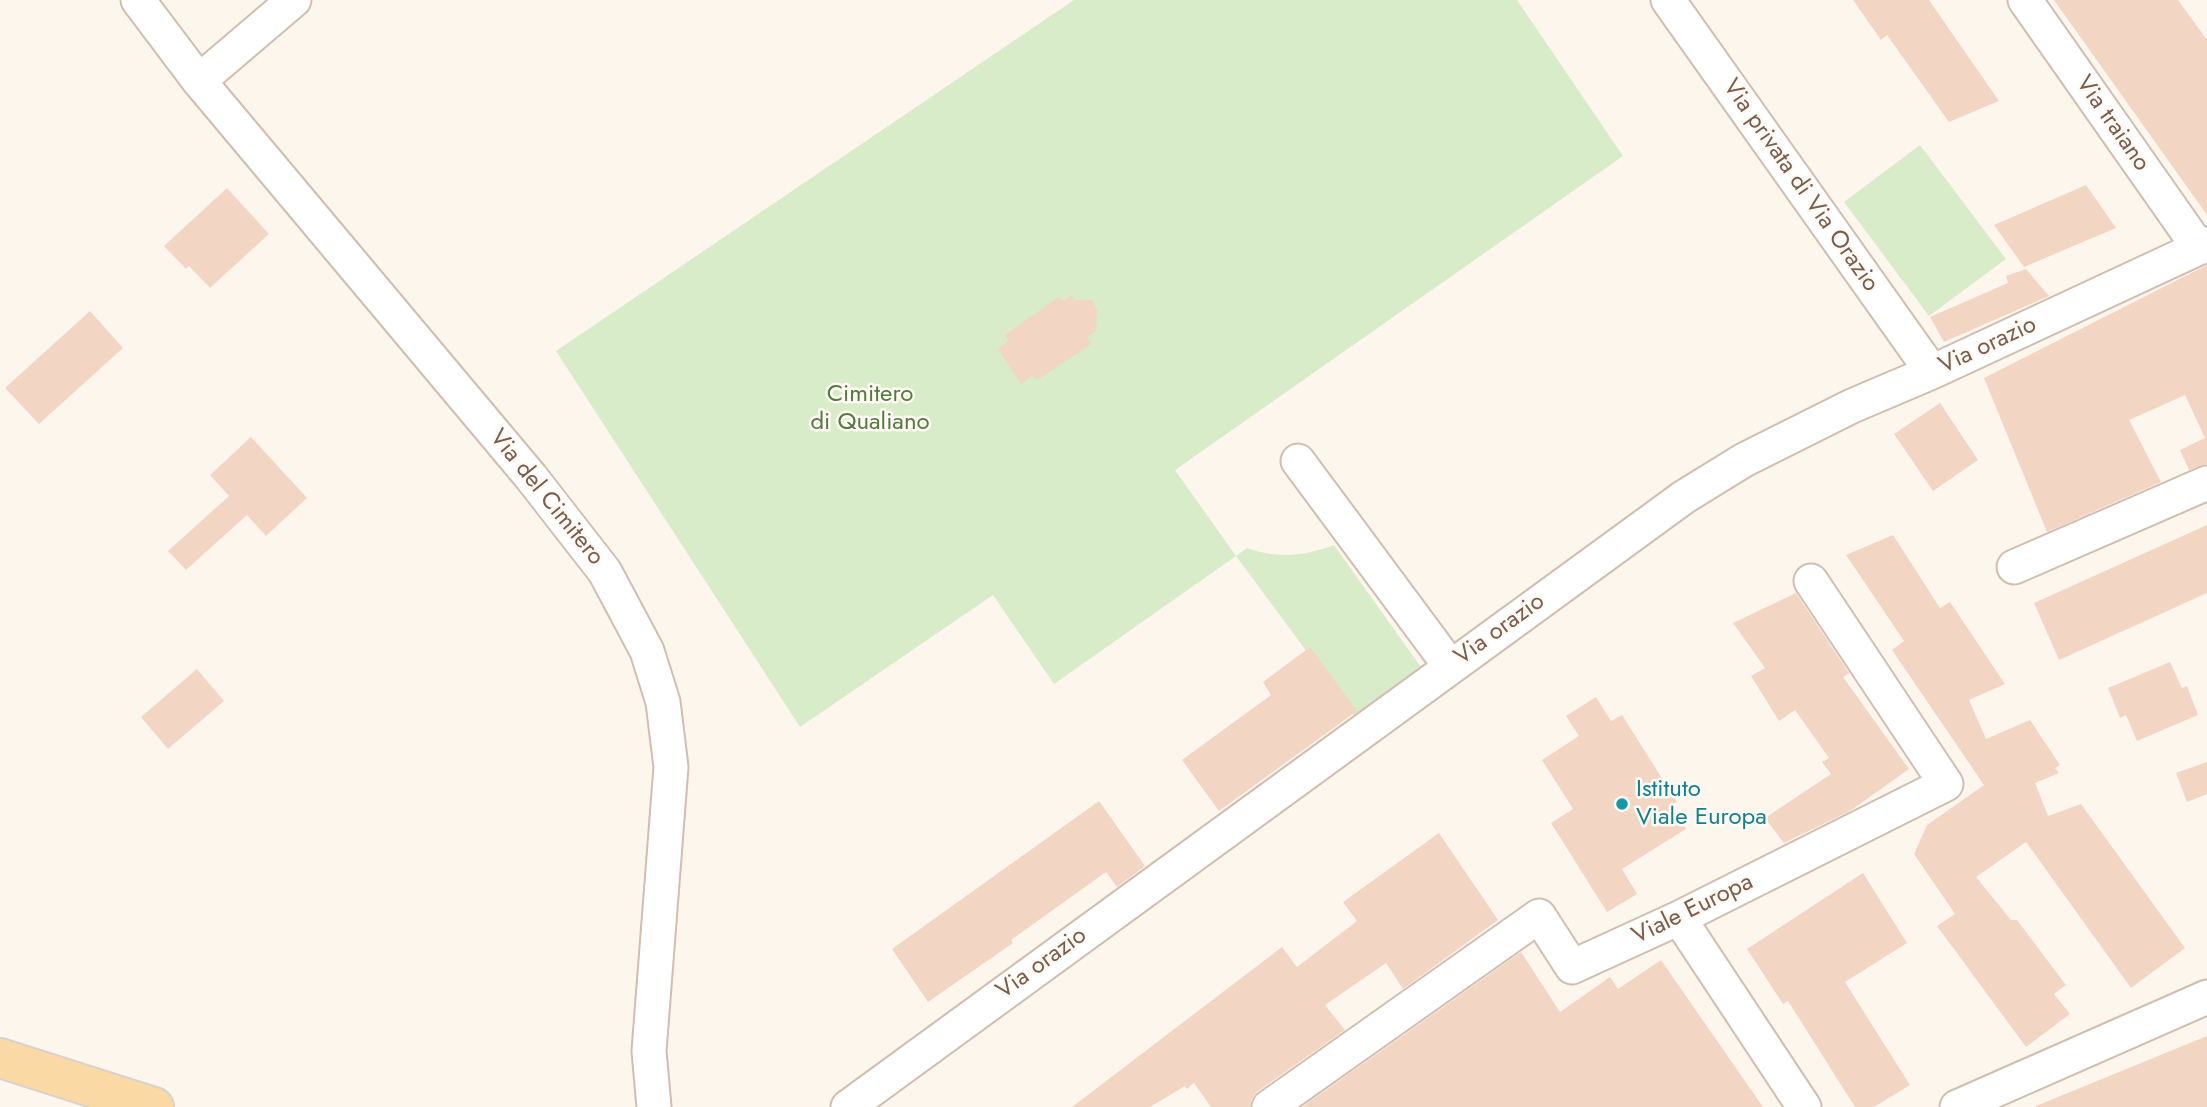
<!DOCTYPE html>
<style>
body{margin:0}
canvas{display:block;background:#fdf6ec}
</style>
<canvas width="2207" height="1107"></canvas>
<script>
const ctx = document.querySelector('canvas').getContext('2d');
ctx.lineJoin = 'round';
function fill(path, color) {
  ctx.fillStyle = color;
  ctx.fill(path, 'evenodd');
}
function stroke(path, color, width, dash) {
  ctx.strokeStyle = color;
  ctx.lineWidth = width;
  ctx.lineCap = dash ? 'butt' : 'round';
  ctx.setLineDash(dash || []);
  ctx.stroke(path);
}
function write(font, color, halo, rows, align = 'center') {
  ctx.font = font + ' Jost,sans-serif';
  ctx.lineWidth = 5;
  ctx.setLineDash([]);
  ctx.textBaseline = 'middle';
  ctx.strokeStyle = halo;
  ctx.fillStyle = color;
  for (const [text, x, y, turn = 0] of rows) {
    ctx.save();
    ctx.translate(x, y);
    ctx.rotate((+turn || 0) * Math.PI / 180);
    ctx.textAlign = isNaN(turn) ? turn : align;
    if (halo) ctx.strokeText(text, 0, 0);
    ctx.fillText(text, 0, 0);
    ctx.restore();
  }
}
const green = new Path2D(`
 M 1074,0 L 1517,0 L 1623,156 L 1175,470 L 1236,556 L 1247,548 C 1276,559 1306,556 1334,545 L 1423,670 L 1403,686 L 1396,685 L 1355,717 L 1236,556 L 1054,684 L 993,595 L 800,727 L 556,351 Z
 M 1920,145 L 2006,259 L 1929,316 L 1844,202 Z`);
const building = new Path2D(`
 M 1853,0 L 1929,0 L 1999,101 L 1949,122 L 1887,35 L 1881,40 Z
 M 2054,0 L 2178,0 L 2207,40 L 2207,215 Z
 M 2086,185 L 2116,228 L 2024,267 L 1994,225 Z
 M 227,188 L 269,234 L 210,288 L 189,266 L 186,269 L 164,246 Z
 M 2207,265 L 2207,464 L 2189,470 L 2180,450 L 2205,438 L 2185,395 L 2129,420 L 2161,482 L 2047,532 L 1984,378 Z
 M 2026,269 L 2049,296 L 1944,342 L 1930,317 L 2008,283 L 2006,276 Z
 M 1072,295 L 1075,300 L 1092,300 L 1097,310 L 1096,331 L 1087,337 L 1091,344 L 1037,380 L 1033,375 L 1021,384 L 998,349 L 1009,341 L 1005,335 L 1059,297 L 1063,301 Z
 M 90,311 L 123,348 L 39,424 L 5,388 Z
 M 1940,403 L 1978,460 L 1933,491 L 1894,434 Z
 M 251,437 L 307,498 L 266,536 L 247,515 L 186,570 L 168,551 L 229,496 L 210,475 Z
 M 2207,525 L 2207,593 L 2059,660 L 2034,603 Z
 M 1893,535 L 1940,608 L 1950,602 L 2005,684 L 1969,700 L 1986,739 L 2030,720 L 2060,765 L 2055,768 L 2059,773 L 2035,783 L 2048,816 L 2081,804 L 2185,948 L 2131,988 L 2026,842 L 1976,877 L 2011,920 L 2017,920 L 2066,985 L 2054,994 L 2070,1014 L 2026,1047 L 1937,926 L 1955,914 L 1914,854 L 1927,825 L 1984,785 L 1892,650 L 1904,641 L 1846,555 Z
 M 1796,593 L 1849,673 L 1843,677 L 1909,769 L 1850,811 L 1784,843 L 1765,818 L 1831,774 L 1822,762 L 1829,758 L 1795,710 L 1779,721 L 1751,676 L 1765,668 L 1733,623 Z
 M 1310,647 L 1357,711 L 1219,811 L 1182,760 L 1271,695 L 1263,682 Z
 M 2170,662 L 2182,688 L 2187,686 L 2198,715 L 2137,741 L 2126,715 L 2120,718 L 2108,688 Z
 M 197,669 L 224,701 L 168,749 L 141,717 Z
 M 1596,697 L 1611,721 L 1622,715 L 1677,802 L 1671,805 L 1686,829 L 1622,869 L 1637,894 L 1607,912 L 1551,823 L 1573,809 L 1542,760 L 1579,736 L 1566,716 Z
 M 2207,762 L 2207,794 L 2187,802 L 2176,773 Z
 M 1099,801 L 1145,866 L 1117,887 L 1106,872 L 1011,940 L 1013,943 L 928,1002 L 892,949 Z
 M 1439,833 L 1498,920 L 1403,989 L 1386,963 L 1325,1005 L 1345,1030 L 1258,1091 L 1252,1098 L 1250,1107 L 1211,1107 L 1194,1083 L 1187,1089 L 1185,1086 L 1150,1107 L 1072,1107 L 1282,947 L 1297,967 L 1357,921 L 1343,902 Z
 M 1863,873 L 1907,943 L 1845,982 L 1910,1085 L 1874,1107 L 1855,1107 L 1788,1001 L 1783,1004 L 1747,949 Z
 M 1521,952 L 1560,1012 L 1610,977 L 1618,989 L 1661,960 L 1763,1107 L 1302,1107 Z
 M 2207,1036 L 2207,1107 L 2036,1107 L 2036,1106 Z`);
const minor = new Path2D(`
 M 138,0 L 199,81 L 531,477 L 605,572 L 647,651 L 663,702 L 671,767 L 649,1051 L 654,1107
 M 1668,0 L 1932,372
 M 2025,0 L 2199,248
 M 199,81 L 294,0
 M 1298,461 L 1450,666
 M 2014,567 L 2207,483
 M 1679,918 L 1804,1107
 M 848,1107 L 1684,497 L 1744,460 L 1852,406 L 1932,372 L 2207,244
 M 1269,1107 L 1539,916 L 1572,967 L 1679,918 L 1946,784 L 1811,581
 M 1957,1107 L 2207,997`);
const major = new Path2D(`
 M 0,1058 L 154,1107`);
const markers = [
 [1622,804,7,"#0f9aa8"]
];
const streetNames = [
 ["Via traiano",2112,124,55],
 ["Via privata di Via Orazio",1800,186,55],
 ["Via orazio",1988,346,-25],
 ["Via del Cimitero",546,498,51],
 ["Via orazio",1500,630,-36],
 ["Viale Europa",1693,910,-26],
 ["Via orazio",1042,964,-36]
];
const parkNames = [
 ["Cimitero",870,395],
 ["di Qualiano",870,423]
];
const cultureNames = [
 ["Istituto",1636,790],
 ["Viale Europa",1636,818]
];
fill(green, '#d8ecc9');
fill(building, '#f3d5c3');
stroke(minor, '#d1beb0', 37);
stroke(major, '#dad1cd', 42);
stroke(minor, '#fff', 33);
stroke(major, '#fbd9a5', 38);
for (const [x, y, r, color] of markers) {
  const dot = new Path2D();
  dot.arc(x, y, r, 0, 2 * Math.PI);
  ctx.fillStyle = color;
  ctx.fill(dot);
  stroke(dot, '#fffaf3', 2.5);
}
write('24px', '#7a5c4d', '#fffaf3', streetNames);
write('24px', '#537a41', '#fffaf3', parkNames);
write('24px', '#0d838f', '#fffaf3', cultureNames, 'left');
</script>
